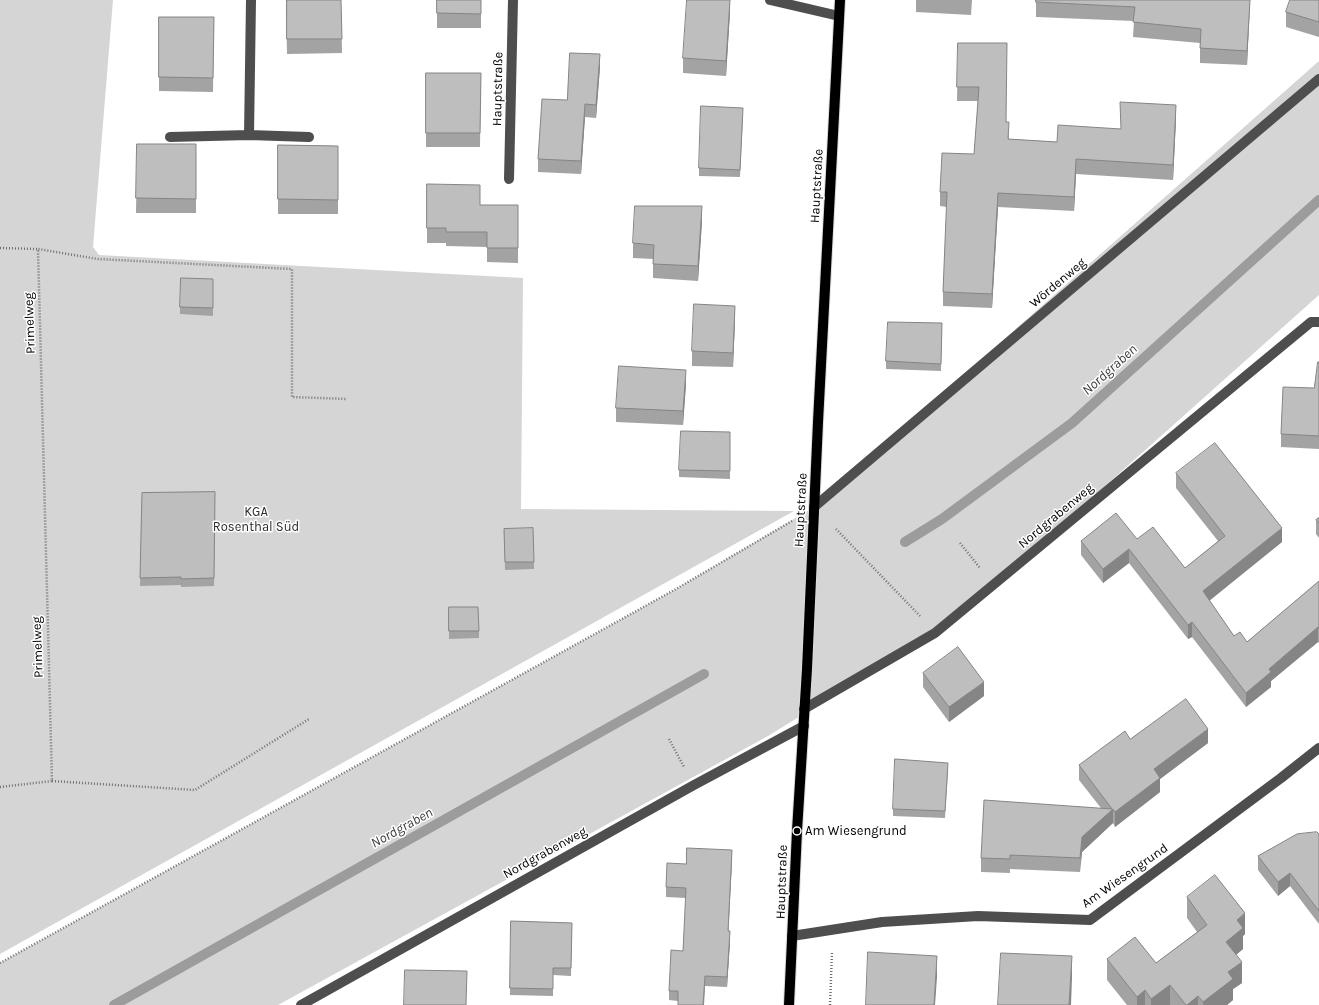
<!DOCTYPE html>
<meta charset="utf-8">
<style>
body{margin:0}
canvas{display:block;background:#fff}
</style>
<canvas width="1319" height="1005"></canvas>
<script>
const ctx = document.querySelector('canvas').getContext('2d');
ctx.lineJoin = 'round';
function fill(path, color) {
  ctx.fillStyle = color;
  ctx.fill(path, 'evenodd');
}
function stroke(path, color, width, dash) {
  ctx.strokeStyle = color;
  ctx.lineWidth = width;
  ctx.lineCap = dash ? 'butt' : 'round';
  ctx.setLineDash(dash || []);
  ctx.stroke(path);
}
function write(font, color, halo, rows, align = 'center') {
  ctx.font = font + ' Karla,sans-serif';
  ctx.lineWidth = 3;
  ctx.setLineDash([]);
  ctx.textBaseline = 'middle';
  ctx.strokeStyle = halo;
  ctx.fillStyle = color;
  for (const [text, x, y, turn = 0] of rows) {
    ctx.save();
    ctx.translate(x, y);
    ctx.rotate((+turn || 0) * Math.PI / 180);
    ctx.textAlign = isNaN(turn) ? turn : align;
    if (halo) ctx.strokeText(text, 0, 0);
    ctx.fillText(text, 0, 0);
    ctx.restore();
  }
}
const green = new Path2D(`
 M 0,0 L 113,0 L 93,247 L 99,255 L 523,278 L 521,509 L 794,511 L 0,954 Z
 M 1319,61 L 1319,295 L 994,585 L 935,633 L 768,736 L 278,1005 L 0,1005 L 0,963 L 676,589 L 814,507 Z`);
const stream = new Path2D(`
 M 905,542 L 942,519 L 1072,423 L 1319,200
 M 114,1005 L 704,674`);
const path = new Path2D(`
 M 0,248 L 37,249
 M 836,529 L 920,616
 M 960,543 L 980,568
 M 669,739 L 684,767
 M 52,781 L 195,790 L 309,719
 M 0,787 L 52,781 L 38,249 L 98,259 L 292,269 L 292,397 L 347,399
 M 0,963 L 676,589 L 792,521
 M 830,1005 L 832,952`);
const minor = new Path2D(`
 M 770,0 L 839,16
 M 249,135 L 251,0
 M 170,137 L 249,135 L 309,137
 M 509,179 L 513,0
 M 814,507 L 1319,79
 M 804,709 L 935,633 L 1311,322 L 1319,322
 M 792,936 L 882,922 L 978,916 L 1090,920 L 1281,778 L 1319,748
 M 301,1005 L 694,785 L 804,726`);
const major = new Path2D(`
 M 789,1005 L 797,831 L 807,669 L 818,422 L 840,0`);
const wall = new Path2D(`
 M 286,0 L 341,0 L 342,53 L 287,54 Z
 M 437,0 L 481,0 L 481,28 L 437,28 Z
 M 916,0 L 972,0 L 971,15 L 916,12 Z
 M 1036,0 L 1250,0 L 1247,65 L 1200,63 L 1200,43 L 1133,37 L 1134,21 L 1036,17 Z
 M 1319,0 L 1319,37 L 1286,27 L 1286,12 Z
 M 730,12 L 726,76 L 683,73 L 683,58 Z
 M 159,17 L 214,17 L 213,92 L 159,91 Z
 M 958,43 L 1007,122 L 1009,139 L 1057,142 L 1120,129 L 1176,119 L 1173,180 L 1076,174 L 1074,211 L 998,207 L 992,308 L 943,306 L 943,292 L 947,207 L 940,206 L 940,192 L 974,154 L 978,101 L 957,101 Z
 M 600,67 L 596,118 L 585,117 L 581,174 L 538,172 L 538,159 L 567,100 Z
 M 426,73 L 481,73 L 480,147 L 426,147 Z
 M 743,116 L 740,177 L 699,176 L 699,168 Z
 M 137,144 L 196,144 L 196,213 L 136,213 Z
 M 278,145 L 338,146 L 338,214 L 278,214 Z
 M 427,184 L 480,205 L 518,205 L 518,263 L 487,262 L 487,247 L 446,246 L 446,243 L 427,243 Z
 M 702,221 L 698,281 L 653,278 L 653,259 L 633,258 L 633,243 Z
 M 213,279 L 213,316 L 180,314 L 180,307 Z
 M 735,320 L 733,367 L 692,366 L 692,351 Z
 M 942,323 L 941,371 L 886,369 L 886,361 Z
 M 1319,362 L 1319,449 L 1281,447 L 1281,434 L 1314,388 Z
 M 686,384 L 683,425 L 616,422 L 616,408 Z
 M 730,432 L 730,479 L 679,477 L 679,470 Z
 M 1176,473 L 1282,542 L 1209,600 L 1234,636 L 1247,642 L 1319,581 L 1319,643 L 1318,642 L 1271,681 L 1271,687 L 1246,707 L 1192,637 L 1188,639 L 1129,563 L 1103,583 L 1081,555 L 1081,541 L 1137,539 L 1185,568 L 1218,541 L 1176,488 Z
 M 215,492 L 214,586 L 181,587 L 181,585 L 140,586 L 142,493 Z
 M 1319,518 L 1319,538 L 1316,534 L 1316,520 Z
 M 504,529 L 534,562 L 534,569 L 505,570 Z
 M 449,607 L 479,631 L 479,638 L 449,639 Z
 M 923,673 L 984,696 L 949,722 L 923,687 Z
 M 1130,739 L 1208,743 L 1160,779 L 1160,792 L 1115,827 L 1113,823 L 1082,852 L 1080,872 L 1010,869 L 1010,873 L 981,872 L 981,858 L 1101,808 L 1079,780 L 1079,765 Z
 M 948,770 L 945,818 L 893,816 L 893,809 Z
 M 1319,834 L 1319,924 L 1290,886 L 1278,896 L 1258,870 L 1258,856 Z
 M 732,860 L 728,931 L 730,941 L 727,987 L 705,986 L 678,1001 L 669,1000 L 669,991 L 683,951 L 686,898 L 666,897 L 666,887 L 686,864 Z
 M 1187,897 L 1245,934 L 1243,936 L 1243,949 L 1236,955 L 1242,983 L 1233,989 L 1233,1000 L 1227,1005 L 1127,1005 L 1107,980 L 1107,959 L 1156,963 L 1197,932 L 1187,918 Z
 M 511,921 L 572,923 L 571,976 L 553,975 L 553,996 L 510,995 Z`);
const shadedWall = new Path2D(`
 M 730,0 L 730,12 L 726,76 L 726,61 Z
 M 1250,0 L 1250,4 L 1247,65 L 1247,51 Z
 M 600,54 L 600,67 L 596,118 L 596,105 Z
 M 585,104 L 585,117 L 581,174 L 581,161 Z
 M 1176,105 L 1176,119 L 1173,180 L 1173,165 Z
 M 1076,159 L 1076,174 L 1074,211 L 1074,197 Z
 M 998,193 L 998,207 L 992,308 L 992,294 Z
 M 702,206 L 702,221 L 698,281 L 698,266 Z
 M 735,306 L 735,320 L 733,367 L 733,353 Z
 M 686,370 L 686,384 L 683,425 L 683,411 Z
 M 1282,528 L 1282,542 L 1203,606 L 1203,591 Z
 M 1129,549 L 1129,563 L 1103,583 L 1103,569 Z
 M 1192,622 L 1192,637 L 1188,639 L 1188,625 Z
 M 1318,627 L 1318,642 L 1271,681 L 1271,687 L 1246,707 L 1246,693 L 1269,669 Z
 M 984,682 L 984,696 L 949,722 L 949,707 Z
 M 1208,729 L 1208,743 L 1160,779 L 1160,792 L 1115,827 L 1115,812 L 1154,769 Z
 M 1113,809 L 1113,823 L 1082,852 L 1080,872 L 1082,837 Z
 M 732,850 L 732,860 L 728,941 L 728,931 Z
 M 1290,873 L 1290,886 L 1278,896 L 1278,882 Z
 M 1245,913 L 1245,934 L 1243,936 L 1243,949 L 1226,963 L 1226,942 L 1237,920 Z
 M 730,931 L 730,941 L 727,987 L 727,977 Z
 M 937,956 L 937,977 L 935,1005 L 934,1005 Z
 M 1072,956 L 1072,977 L 1071,1005 L 1069,1005 Z
 M 1242,962 L 1242,983 L 1233,989 L 1233,1000 L 1227,1005 L 1203,1005 L 1203,1002 L 1228,972 Z
 M 705,976 L 705,986 L 704,1005 L 703,1005 Z
 M 1170,985 L 1170,1005 L 1151,1005 L 1151,999 Z
 M 1145,990 L 1145,1005 L 1137,1005 L 1137,997 Z
 M 1198,996 L 1198,1005 L 1187,1005 Z`);
const building = new Path2D(`
 M 287,0 L 341,0 L 342,39 L 287,39 Z
 M 437,0 L 481,0 L 481,14 L 437,13 Z
 M 687,0 L 730,0 L 726,61 L 683,58 Z
 M 1036,0 L 1250,0 L 1247,51 L 1200,48 L 1201,29 L 1133,22 L 1135,7 L 1036,2 Z
 M 1290,0 L 1319,0 L 1319,22 L 1286,12 Z
 M 159,17 L 214,17 L 213,78 L 159,77 Z
 M 958,43 L 1007,43 L 1006,122 L 1009,122 L 1008,139 L 1057,142 L 1058,125 L 1121,129 L 1120,102 L 1176,105 L 1173,165 L 1076,159 L 1074,197 L 998,193 L 992,294 L 943,292 L 947,192 L 940,192 L 942,153 L 974,154 L 979,87 L 957,87 Z
 M 570,53 L 600,54 L 596,105 L 585,104 L 581,161 L 538,159 L 542,99 L 567,100 Z
 M 426,73 L 481,73 L 480,133 L 426,133 Z
 M 701,106 L 743,108 L 740,170 L 699,168 Z
 M 137,144 L 196,144 L 196,199 L 136,198 Z
 M 278,145 L 338,146 L 338,200 L 278,199 Z
 M 427,184 L 480,185 L 480,205 L 518,205 L 518,248 L 487,248 L 487,232 L 446,232 L 446,228 L 427,228 Z
 M 635,206 L 702,206 L 698,266 L 653,264 L 654,245 L 633,243 Z
 M 181,278 L 213,279 L 213,308 L 180,307 Z
 M 694,304 L 735,306 L 733,353 L 692,351 Z
 M 888,322 L 942,323 L 941,364 L 886,361 Z
 M 1318,362 L 1319,362 L 1319,436 L 1281,434 L 1283,387 L 1314,388 Z
 M 619,366 L 686,370 L 683,411 L 616,408 Z
 M 681,431 L 730,432 L 730,471 L 679,470 Z
 M 1215,443 L 1282,528 L 1203,591 L 1234,636 L 1240,632 L 1247,642 L 1319,581 L 1319,628 L 1318,627 L 1269,669 L 1271,672 L 1246,693 L 1192,622 L 1188,625 L 1129,549 L 1103,569 L 1081,541 L 1116,513 L 1137,539 L 1153,527 L 1185,568 L 1225,536 L 1176,473 Z
 M 215,492 L 214,578 L 181,579 L 181,577 L 140,578 L 142,493 Z
 M 1319,518 L 1319,523 L 1316,520 Z
 M 533,528 L 534,562 L 505,562 L 504,529 Z
 M 449,607 L 478,607 L 479,631 L 449,631 Z
 M 958,647 L 984,682 L 949,707 L 923,673 Z
 M 1186,699 L 1208,729 L 1154,769 L 1160,778 L 1115,812 L 1113,809 L 1082,837 L 1080,858 L 1010,855 L 1010,859 L 981,858 L 984,800 L 1112,809 L 1079,765 L 1125,731 L 1130,739 Z
 M 895,759 L 948,763 L 945,811 L 893,809 Z
 M 1317,832 L 1319,834 L 1319,911 L 1290,873 L 1278,882 L 1258,856 L 1297,834 Z
 M 687,848 L 732,850 L 728,931 L 730,931 L 727,977 L 705,976 L 703,1005 L 678,1005 L 678,991 L 669,991 L 671,950 L 683,951 L 686,888 L 666,887 L 667,863 L 686,864 Z
 M 1215,875 L 1245,913 L 1237,920 L 1243,928 L 1226,942 L 1242,962 L 1228,972 L 1233,979 L 1203,1002 L 1198,996 L 1187,1005 L 1186,1005 L 1170,985 L 1151,999 L 1145,990 L 1137,997 L 1107,959 L 1135,937 L 1156,963 L 1207,925 L 1187,897 Z
 M 511,921 L 572,923 L 571,968 L 553,968 L 553,989 L 510,988 Z
 M 868,952 L 937,956 L 934,1005 L 866,1005 Z
 M 1001,953 L 1072,956 L 1069,1005 L 998,1005 Z
 M 405,970 L 467,971 L 466,1005 L 404,1005 Z`);
const markers = [
 [797,831,4,"#000"]
];
const streetNames = [
 ["Hauptstraße",498,89,-89],
 ["Hauptstraße",817,186,-87],
 ["Wördenweg",1058,283,-40],
 ["Primelweg",30,323,-92],
 ["Hauptstraße",801,510,-87],
 ["Nordgrabenweg",1056,516,-40],
 ["Primelweg",38,647,-92],
 ["Nordgrabenweg",545,853,-29],
 ["Am Wiesengrund",1125,876,-35],
 ["Hauptstraße",782,882,-88]
];
const parkNames = [
 ["KGA",256,512],
 ["Rosenthal Süd",256,527]
];
const poiNames = [
 ["Am Wiesengrund",805,831]
];
const waterNames = [
 ["Nordgraben",1110,370,-42],
 ["Nordgraben",402,828,-29]
];
fill(green, '#d5d5d5');
stroke(stream, '#9c9c9c', 10);
stroke(major, '#dbdbdb', 12);
stroke(path, '#707070', 2.5, [1, 2]);
stroke(minor, '#4e4e4e', 10);
stroke(major, '#000', 10);
fill(wall, '#a3a3a3');
fill(shadedWall, '#858585');
fill(building, '#bebebe');
stroke(building, '#858585', 1);
for (const [x, y, r, color] of markers) {
  const dot = new Path2D();
  dot.arc(x, y, r, 0, 2 * Math.PI);
  ctx.fillStyle = color;
  ctx.fill(dot);
  stroke(dot, '#fff', 1.5);
}
write('13px', '#000', '#fff', streetNames);
write('13px', '#2c2c2c', '#fff', parkNames);
write('13px', '#000', '#fff', poiNames, 'left');
write('italic 14px', '#3d3d3d', '#fff', waterNames);
</script>
